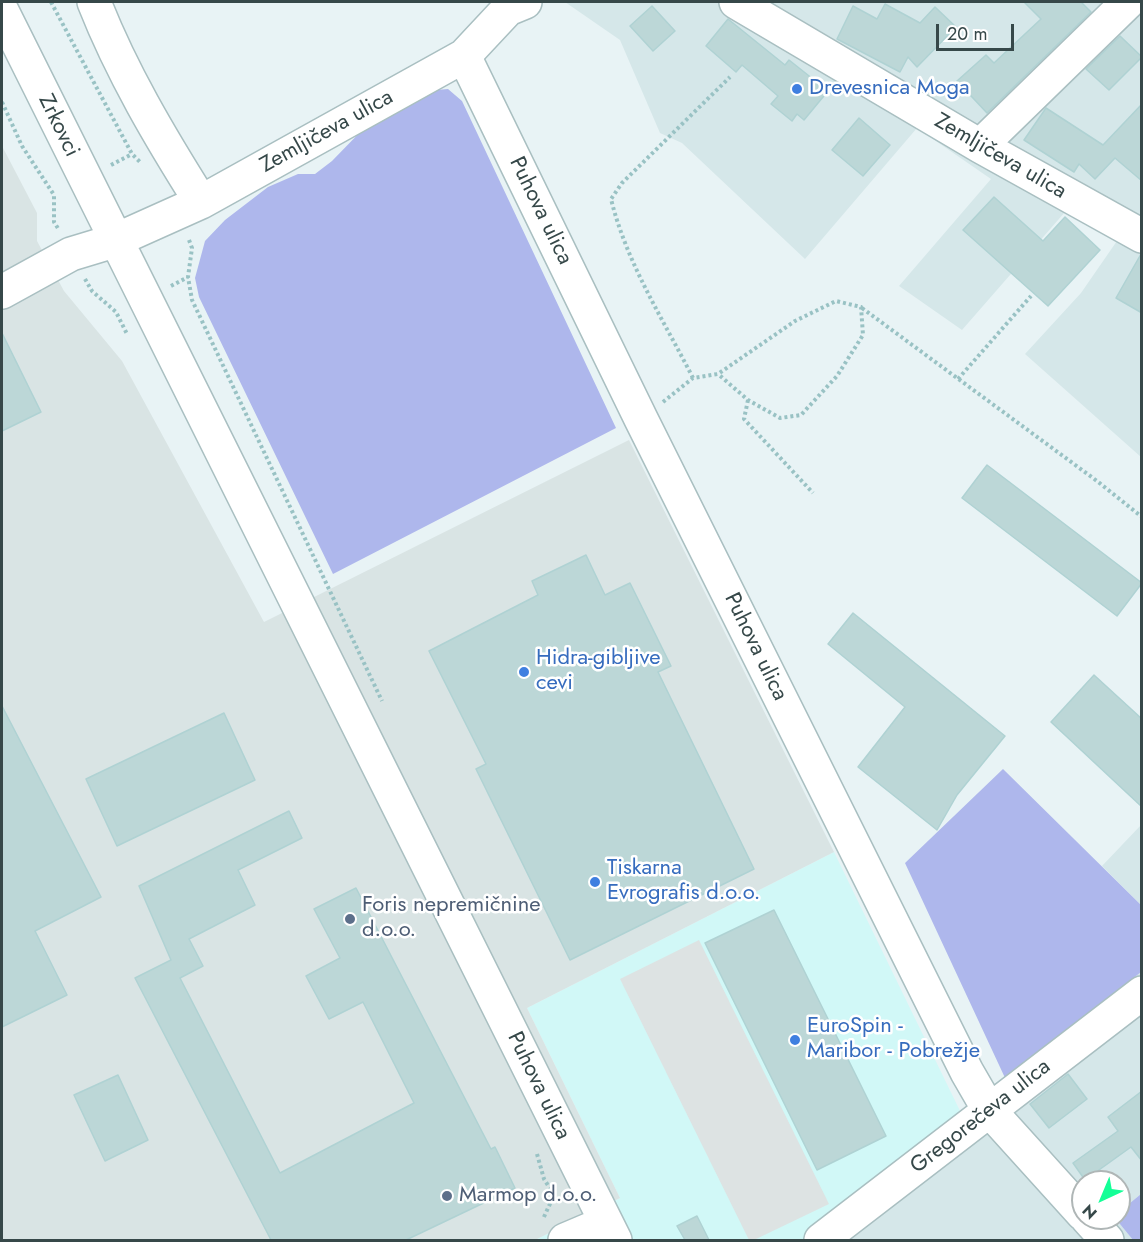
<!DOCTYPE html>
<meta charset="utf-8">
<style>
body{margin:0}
#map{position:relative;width:1143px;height:1242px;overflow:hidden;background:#e8f3f5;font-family:Jost,sans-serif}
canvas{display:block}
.frame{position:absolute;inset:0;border:3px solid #364849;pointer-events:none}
.north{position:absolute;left:1071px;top:1170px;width:60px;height:60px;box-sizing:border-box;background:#fff;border:2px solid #afb6b6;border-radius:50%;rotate:224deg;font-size:16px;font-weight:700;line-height:24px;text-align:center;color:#364849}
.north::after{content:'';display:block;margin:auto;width:21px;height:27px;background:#14ff97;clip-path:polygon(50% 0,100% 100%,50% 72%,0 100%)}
.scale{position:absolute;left:936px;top:24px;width:78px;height:27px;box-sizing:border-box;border:3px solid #364849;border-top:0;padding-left:8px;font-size:18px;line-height:21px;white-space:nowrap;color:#364849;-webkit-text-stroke:4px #fff;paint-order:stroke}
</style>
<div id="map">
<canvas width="1143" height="1242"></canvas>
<div class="frame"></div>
<div class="north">N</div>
<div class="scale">20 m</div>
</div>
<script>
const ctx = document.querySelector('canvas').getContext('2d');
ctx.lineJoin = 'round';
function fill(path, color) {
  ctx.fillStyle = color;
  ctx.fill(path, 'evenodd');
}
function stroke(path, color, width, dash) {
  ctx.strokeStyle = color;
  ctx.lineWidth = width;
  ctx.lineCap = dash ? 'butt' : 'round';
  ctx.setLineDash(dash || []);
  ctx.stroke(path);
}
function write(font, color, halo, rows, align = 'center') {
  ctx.font = font + ' Jost,sans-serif';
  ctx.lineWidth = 5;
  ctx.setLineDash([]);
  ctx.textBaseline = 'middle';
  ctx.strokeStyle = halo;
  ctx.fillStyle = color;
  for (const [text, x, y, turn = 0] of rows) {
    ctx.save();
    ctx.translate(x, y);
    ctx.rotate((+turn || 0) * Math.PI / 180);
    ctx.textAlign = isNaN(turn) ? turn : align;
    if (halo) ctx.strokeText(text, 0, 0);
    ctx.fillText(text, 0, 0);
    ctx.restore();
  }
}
const residential = new Path2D(`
 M 565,2 L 1141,2 L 1141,457 L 1025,354 L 1081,293 L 1119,238 L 1065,212 L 962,330 L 899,286 L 991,179 L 917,128 L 805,259 L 682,143 L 660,133 L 620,40 Z
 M 1141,825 L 1141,905 L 1102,866 Z
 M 1141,972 L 1141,1194 L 1119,1212 L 1119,1182 L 1083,1182 L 1083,1218 L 1115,1218 L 1133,1240 L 804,1240 Z`);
const commercial = new Path2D(`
 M 834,852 L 962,1115 L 804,1240 L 535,1240 L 620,1198 L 527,1008 Z`);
const industrial = new Path2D(`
 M 2,146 L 37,213 L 37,241 L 64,291 L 122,361 L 264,622 L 629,440 L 834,852 L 527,1008 L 620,1198 L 535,1240 L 2,1240 Z`);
const green = new Path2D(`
 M 448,89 L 462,101 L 616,428 L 333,574 L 199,297 L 195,278 L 205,241 L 225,220 L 268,187 L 298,174 L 315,174 L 332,161 L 369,123 L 425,91 Z
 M 1003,769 L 1141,905 L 1141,972 L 1006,1080 L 905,863 Z
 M 1141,1194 L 1141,1240 L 1133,1240 L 1115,1218 L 1119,1218 L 1119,1212 Z`);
const parking = new Path2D(`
 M 699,940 L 829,1204 L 754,1240 L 749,1240 L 620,979 Z`);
const building = new Path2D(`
 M 1024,2 L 1081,2 L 1091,12 L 987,113 L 957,81 L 986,55 L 994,63 L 1041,19 Z
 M 885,4 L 920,23 L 935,7 L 956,27 L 917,67 L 908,57 L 900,72 L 837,39 L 853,6 L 877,19 Z
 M 652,6 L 675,31 L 653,51 L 630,26 Z
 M 728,19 L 785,65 L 789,60 L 828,91 L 804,120 L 797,114 L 792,121 L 771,104 L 778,96 L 742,65 L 736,72 L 706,46 Z
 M 1120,36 L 1142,57 L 1109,90 L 1086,69 Z
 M 1142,104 L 1142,181 L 1115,158 L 1095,179 L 1079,164 L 1074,172 L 1024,140 L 1046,108 L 1103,145 Z
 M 859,118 L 890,145 L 863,176 L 832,150 Z
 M 994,197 L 1043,241 L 1065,217 L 1100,250 L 1048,306 L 963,230 Z
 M 1141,254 L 1142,255 L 1142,313 L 1116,298 Z
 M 2,333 L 41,412 L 2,431 Z
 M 987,465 L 1142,583 L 1117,616 L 962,498 Z
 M 586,555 L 605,595 L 630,583 L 671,666 L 658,672 L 754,869 L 570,960 L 476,769 L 486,764 L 429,651 L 538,595 L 532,581 Z
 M 853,613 L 1005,736 L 957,795 L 937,830 L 858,767 L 905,707 L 828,644 Z
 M 1094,675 L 1142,719 L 1142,807 L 1051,722 Z
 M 2,706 L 101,897 L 35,931 L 67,995 L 2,1027 Z
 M 224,713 L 255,780 L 117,846 L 86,779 Z
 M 289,811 L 302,838 L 238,870 L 255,905 L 189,939 L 203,966 L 180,978 L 280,1173 L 414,1103 L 363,1002 L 329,1019 L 306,976 L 340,958 L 314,909 L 356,888 L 491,1149 L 495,1147 L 515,1188 L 406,1240 L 271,1240 L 135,978 L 171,960 L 139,886 Z
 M 774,910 L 886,1136 L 817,1170 L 705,943 Z
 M 1068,1074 L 1087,1099 L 1049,1128 L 1030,1104 Z
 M 118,1075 L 148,1140 L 105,1161 L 74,1095 Z
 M 1142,1091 L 1142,1161 L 1131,1147 L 1085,1180 L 1073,1163 L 1118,1131 L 1108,1117 Z
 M 697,1216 L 709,1240 L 685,1240 L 677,1226 Z`);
const path = new Path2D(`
 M 51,2 L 132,154 L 141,163
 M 2,102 L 22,146 L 54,195 L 54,222 L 59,230
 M 111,165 L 132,154
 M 189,240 L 192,248 L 188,277 L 192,300 L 382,701
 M 85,279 L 92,291 L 116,312 L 127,334
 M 171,286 L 188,277
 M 862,308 L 1097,481 L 1142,517
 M 693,378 C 663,319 627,264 611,199 L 622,183 L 730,77
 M 958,379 L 1031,296
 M 748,400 L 744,419 L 813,493
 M 663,402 L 693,378 L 718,374 L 795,321 L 836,301 L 861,307 L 863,335 L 837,376 L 801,415 L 780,418 L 748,400 L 718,374
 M 537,1154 L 544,1179 L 554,1195 L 543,1219`);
const minor = new Path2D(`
 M 94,2 C 122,73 160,137 201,202
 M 736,2 L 980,146 L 1142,236
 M 2,11 L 615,1240
 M 464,56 L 641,419 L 967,1072 L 989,1110 L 1083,1214
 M 980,146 L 1128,2
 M 2,292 L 71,254 L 114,241 L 201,202 L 464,56 L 508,9 L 525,2
 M 1087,1218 L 1107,1240
 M 565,1240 L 605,1223
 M 821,1240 L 1142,993`);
const markers = [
 [797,89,6,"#3f7fe0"],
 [524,672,6,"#3f7fe0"],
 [595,882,6,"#3f7fe0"],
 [350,919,6,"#5c6f8a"],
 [795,1040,6,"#3f7fe0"],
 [447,1196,6,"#5c6f8a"]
];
const shopNames = [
 ["Drevesnica Moga",809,89],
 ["Hidra-gibljive",536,659],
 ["cevi",536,684],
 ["Tiskarna",607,869],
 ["Evrografis d.o.o.",607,894],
 ["EuroSpin -",807,1027],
 ["Maribor - Pobrežje",807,1052]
];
const streetNames = [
 ["Zrkovci",58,126,64],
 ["Zemljičeva ulica",327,132,-29],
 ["Zemljičeva ulica",1000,157,30],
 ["Puhova ulica",540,211,64],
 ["Puhova ulica",755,647,64],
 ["Puhova ulica",538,1086,64],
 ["Gregorečeva ulica",981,1117,-38]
];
const serviceNames = [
 ["Foris nepremičnine",362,906],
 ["d.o.o.",362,931],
 ["Marmop d.o.o.",459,1196]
];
fill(residential, '#d5e7e9');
fill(commercial, '#d1f8f7');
fill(industrial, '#d9e4e4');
fill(green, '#aeb7ec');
fill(parking, '#dde3e3');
fill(building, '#bcd7d7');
stroke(building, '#afd2d3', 1.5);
stroke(minor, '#a9bfc1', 36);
stroke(path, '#99c2c4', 4, [3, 3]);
stroke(minor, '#fff', 33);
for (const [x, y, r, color] of markers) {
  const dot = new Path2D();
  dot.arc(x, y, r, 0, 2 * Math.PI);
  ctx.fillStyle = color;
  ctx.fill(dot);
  stroke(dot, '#fff', 2);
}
write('22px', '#366cbe', '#fff', shopNames, 'left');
write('22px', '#364849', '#fff', streetNames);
write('22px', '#4e5e75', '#fff', serviceNames, 'left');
</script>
